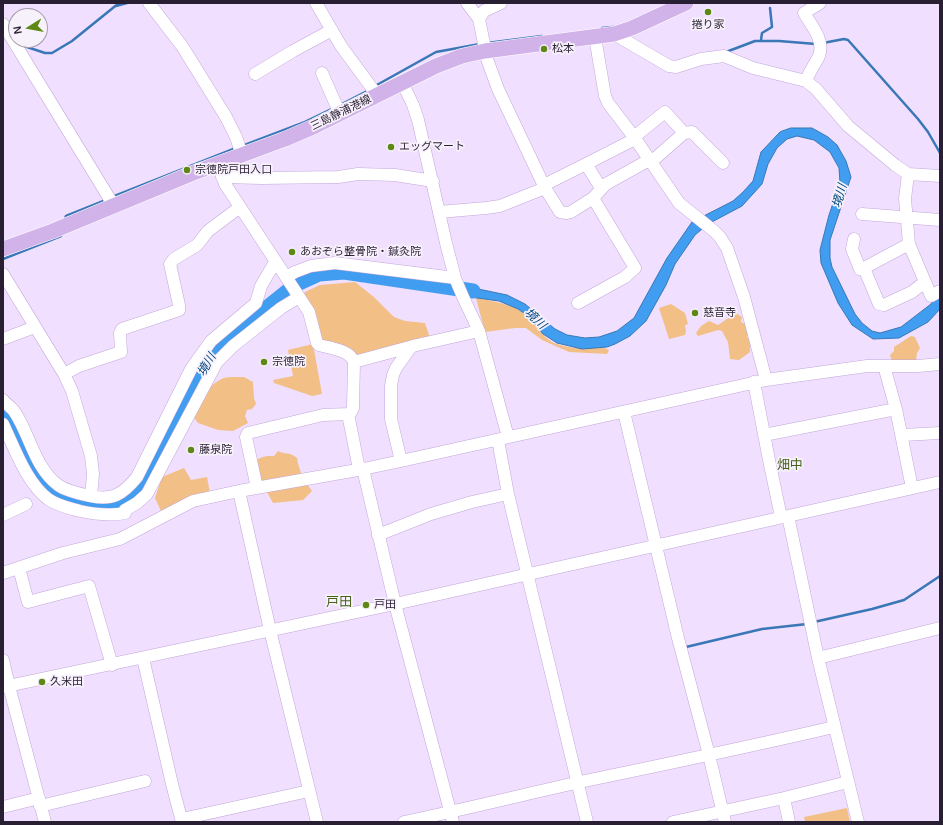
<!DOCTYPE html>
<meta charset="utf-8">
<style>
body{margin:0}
#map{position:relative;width:943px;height:825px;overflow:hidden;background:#f0dffe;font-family:Helvetica,sans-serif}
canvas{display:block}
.frame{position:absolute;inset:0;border:4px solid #291f32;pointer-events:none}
.north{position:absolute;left:8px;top:8px;width:40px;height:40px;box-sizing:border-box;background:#f7f1fc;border:1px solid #a59dab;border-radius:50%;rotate:259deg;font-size:11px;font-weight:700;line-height:16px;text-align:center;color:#291f32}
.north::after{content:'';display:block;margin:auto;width:14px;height:18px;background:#5e8816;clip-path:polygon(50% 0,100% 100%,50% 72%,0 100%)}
</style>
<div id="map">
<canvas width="943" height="825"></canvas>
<div class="frame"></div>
<div class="north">N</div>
</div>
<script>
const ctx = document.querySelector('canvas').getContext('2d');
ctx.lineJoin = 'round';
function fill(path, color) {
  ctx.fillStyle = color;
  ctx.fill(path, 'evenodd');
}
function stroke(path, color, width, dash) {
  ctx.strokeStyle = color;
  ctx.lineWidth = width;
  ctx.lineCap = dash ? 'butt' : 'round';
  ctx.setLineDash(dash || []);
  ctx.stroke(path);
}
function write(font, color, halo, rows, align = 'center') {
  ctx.font = font + ' Helvetica,"Noto Sans JP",sans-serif';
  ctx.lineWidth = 3.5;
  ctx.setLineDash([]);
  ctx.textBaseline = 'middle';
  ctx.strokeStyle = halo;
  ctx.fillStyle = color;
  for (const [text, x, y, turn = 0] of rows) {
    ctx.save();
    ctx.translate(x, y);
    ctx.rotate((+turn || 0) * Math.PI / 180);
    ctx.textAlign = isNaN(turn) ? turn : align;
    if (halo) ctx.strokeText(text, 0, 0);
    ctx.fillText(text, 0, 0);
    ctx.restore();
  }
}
const green = new Path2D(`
 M 355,282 L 374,297 L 394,317 L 405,321 L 425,323 L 431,341 L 362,356 L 323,343 L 303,296 L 305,292 L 320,285 Z
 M 476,298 C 491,301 510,303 523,313 C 536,322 541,339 557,344 C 563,346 572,348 578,348 C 588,349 600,345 609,350 L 607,354 L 569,352 L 542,340 L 526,328 L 515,328 L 485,332 Z
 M 671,304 L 685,313 L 688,324 L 685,325 L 686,331 L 685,335 L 669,339 L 659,308 Z
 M 736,313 L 742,317 L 741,322 L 745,324 L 749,332 L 747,337 L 752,343 L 750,348 L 750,352 L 739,360 L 730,359 L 728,342 L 722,331 L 718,330 L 698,336 L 696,333 L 701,326 L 709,321 L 718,325 L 730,317 L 731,314 Z
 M 911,336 L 915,337 L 920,348 L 917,353 L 916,360 L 914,362 L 892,362 L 890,355 L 894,351 L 894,347 Z
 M 313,344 L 322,394 L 312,396 L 274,383 L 273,380 L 293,376 L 288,350 Z
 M 237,377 L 244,377 L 253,382 L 254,398 L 256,404 L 252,409 L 247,410 L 245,416 L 248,423 L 233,431 L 218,430 L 198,423 L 192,415 C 200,401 208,384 224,378 C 227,377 233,377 237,377 Z
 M 278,451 C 286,455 288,451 297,458 C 299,471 304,480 312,491 L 303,500 L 273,503 L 267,492 L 259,484 L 255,462 C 260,456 267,456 274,456 Z
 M 184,468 L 191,480 L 207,477 L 210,493 L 197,494 L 161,511 L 155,498 L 162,477 Z
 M 847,808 L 850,822 L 805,822 L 804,817 Z`);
const water = new Path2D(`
 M 791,128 L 812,128 L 828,137 L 837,145 L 846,161 L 851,177 L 830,240 L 830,258 L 832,267 L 855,314 L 862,323 L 872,331 L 880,333 L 901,327 L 931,304 L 935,297 L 940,294 L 940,309 L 928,322 L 899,338 L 873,339 L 852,325 L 838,303 L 821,263 L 820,250 L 829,215 L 840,183 L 839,168 L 830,152 L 814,140 L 797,136 L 787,139 L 777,148 L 768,164 L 762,184 L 742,206 L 708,224 L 695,235 L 675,264 L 666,285 L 646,321 L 630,336 L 615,344 L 607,347 L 582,349 L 557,343 L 543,334 L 528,316 L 518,309 L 499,301 L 463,296 L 459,285 L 507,295 L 525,304 L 555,329 L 567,335 L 585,338 L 599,337 L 617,331 L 634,318 L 667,258 L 692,222 L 733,201 L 743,192 L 753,181 L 761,152 L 780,132 Z`);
const stream = new Path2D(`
 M 116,6 L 127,3
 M 602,28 L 614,27
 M 761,40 L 762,33 L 772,27 L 770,8
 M 487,43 L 542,36
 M 823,43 L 844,39 L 848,40 L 918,119 L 928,132 L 940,153
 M 21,45 L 45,53 L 52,53 L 72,41 L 119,3
 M 726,52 L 755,41 L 779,41 L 816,44
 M 375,86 L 436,52 L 480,44
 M 340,105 L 369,90
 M 242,146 L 305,122 L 334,108
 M 112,197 L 236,148
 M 65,219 L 66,216 L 106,200
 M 3,259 L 61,236
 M 814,622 L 872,609 L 904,600 L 940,576
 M 686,647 L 762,629 L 807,624`);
const river = new Path2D(`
 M 3,410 C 37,449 23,494 88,505 C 109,508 123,504 139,491 L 213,352 L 225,341 L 295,285 L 319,274 L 344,272 L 473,291`);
const minor = new Path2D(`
 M 149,3 L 182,46 L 226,117 L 236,137 L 242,155
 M 316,3 L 341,46 L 377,95
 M 467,3 L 479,19 L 487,59 L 498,89 L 545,188 L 560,212 L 567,213 L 571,212 L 593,198 L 606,184 L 649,160
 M 479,19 L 484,11 L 501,3
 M 3,24 L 114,206
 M 614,34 L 669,66 L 676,67 L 701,59 L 724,56 L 753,68 L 806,81 L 816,89 L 848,126 L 895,165 L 908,174 L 940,176
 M 595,37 L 605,96 L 608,103 L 634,137 L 679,203 L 714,231 L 720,237 L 727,248 L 744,297 L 766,380
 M 322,73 L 340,114
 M 255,74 L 293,51 L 332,30
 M 806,81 C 809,72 815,64 819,56 C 825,40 811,25 804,13 L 820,3
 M 402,82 L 413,105 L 418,120 L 446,243 L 455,278 L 463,297 L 479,331 L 508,437
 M 634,137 L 665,112 L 684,133
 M 651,162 L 684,133 L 692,132 L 723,163
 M 218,164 L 225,184 L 309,312 L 317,343 L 319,345 C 330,348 350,350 354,362 L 353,408 L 351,412 L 348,414 L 359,469
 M 586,164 L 635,139
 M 908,174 L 905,199 L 909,244 L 931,296 L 940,291
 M 222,177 L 262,178 L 338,177 L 358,174 L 395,175 L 433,181
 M 544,185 L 586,164 L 601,188
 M 439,212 L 486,208 L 500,206 L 545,188
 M 862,214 L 940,220
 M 854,239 L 852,249 L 860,269 L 864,268 L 879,304 L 884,305 L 912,292 L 925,282
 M 864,268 L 909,244
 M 3,274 L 64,374 L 72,391 L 91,456 L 93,474 L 91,496
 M 286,277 L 295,272 L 311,266 L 335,263 L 455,278
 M 578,303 L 625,277 L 635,268 L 593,198
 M 3,339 L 35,327
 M 354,362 L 417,345 L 479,331
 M 884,366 L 918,366 L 940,364
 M 64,374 L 79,366 L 121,352 L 120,333 L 122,329 L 179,310 L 179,305 L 170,264 L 174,259 L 197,245 L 208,231 L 240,207
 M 754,382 L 769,460 L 781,517
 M 3,400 C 6,404 11,407 14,411 C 30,434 34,467 58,485 C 66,491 80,494 90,496 C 113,501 123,494 137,477 L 191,369 L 211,341 L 256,303 L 261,286 L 275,262
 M 624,412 L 678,638 L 709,755 L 725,822
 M 3,424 C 15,449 26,482 48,499 C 58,506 69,508 80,511 C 94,514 110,516 125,513 L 125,510 L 137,503 L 147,494 L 217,362 L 233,346 L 281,308 L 299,297
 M 764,435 L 896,409
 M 902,435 L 940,433
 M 498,440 L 508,494 L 587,822
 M 401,461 L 391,419 L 391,386 L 393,375 L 396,368 L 411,347
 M 363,469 L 395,604 L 453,822
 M 257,488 L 246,437 L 248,433 L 323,415 L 348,414
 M 239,491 L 270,630 L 317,822
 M 3,515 L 26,504
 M 788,516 L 818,658 L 858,822
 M 378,535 L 431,514 L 472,502 L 508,494
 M 19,568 L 28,602 L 89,586 L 112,665
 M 3,573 L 63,553 L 120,539 L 193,501 L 239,491 L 363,469 L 401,461 L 766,380 L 867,366 L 884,366 L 896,409 L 912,488
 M 143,658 L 172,784 L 182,822
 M 818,658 L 940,628
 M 3,660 L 9,686 L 45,822
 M 3,687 L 395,604 L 940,482
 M 784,798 L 789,822
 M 40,806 L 145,781
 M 3,807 L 39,798
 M 182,819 L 309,791
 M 404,822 C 461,810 518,796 575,783 C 662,765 748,747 834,727
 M 673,822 L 784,798 L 848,782`);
const major = new Path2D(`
 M 3,249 L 53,231 L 193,173 L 285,139 L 315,126 L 436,66 L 462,56 L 485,51 L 614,34 L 632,28 L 686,3`);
const markers = [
 [708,12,4,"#5e8816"],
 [544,49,4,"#5e8816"],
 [391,147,4,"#5e8816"],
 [187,170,4,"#5e8816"],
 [292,252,4,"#5e8816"],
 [695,313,4,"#5e8816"],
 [264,362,4,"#5e8816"],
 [191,450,4,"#5e8816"],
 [366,605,4,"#5e8816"],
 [42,682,4,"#5e8816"]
];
const poiNames = [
 ["捲り家",708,25,"center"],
 ["松本",552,49],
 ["エッグマート",399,147],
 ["宗徳院戸田入口",195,170],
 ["あおぞら整骨院・鍼灸院",300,252],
 ["慈音寺",703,313],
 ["宗徳院",272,362],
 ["藤泉院",199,450],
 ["戸田",374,605],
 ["久米田",50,682]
];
const streetNames = [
 ["三島静浦港線",341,113,-26]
];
const waterNames = [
 ["境川",840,196,-74],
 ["境川",535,319,43],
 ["境川",207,365,-59]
];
const quarterNames = [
 ["畑中",790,465],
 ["戸田",339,602]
];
fill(green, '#f2bf86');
fill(water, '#409def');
stroke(water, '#3977b6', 1);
stroke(stream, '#3977b6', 2.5);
stroke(river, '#409def', 15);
stroke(minor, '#c2a7d9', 13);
stroke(major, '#fff', 16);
stroke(minor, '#fff', 12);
stroke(major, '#d1b3e9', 15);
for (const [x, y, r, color] of markers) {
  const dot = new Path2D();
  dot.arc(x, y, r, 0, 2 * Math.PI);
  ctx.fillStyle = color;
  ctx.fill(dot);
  stroke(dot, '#f7f1fc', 1.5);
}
write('11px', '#291f32', '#f7f1fc', poiNames, 'left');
write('11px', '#291f32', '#f7f1fc', streetNames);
write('italic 12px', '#01487d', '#f7f1fc', waterNames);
write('13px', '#46621e', '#f7f1fc', quarterNames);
</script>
